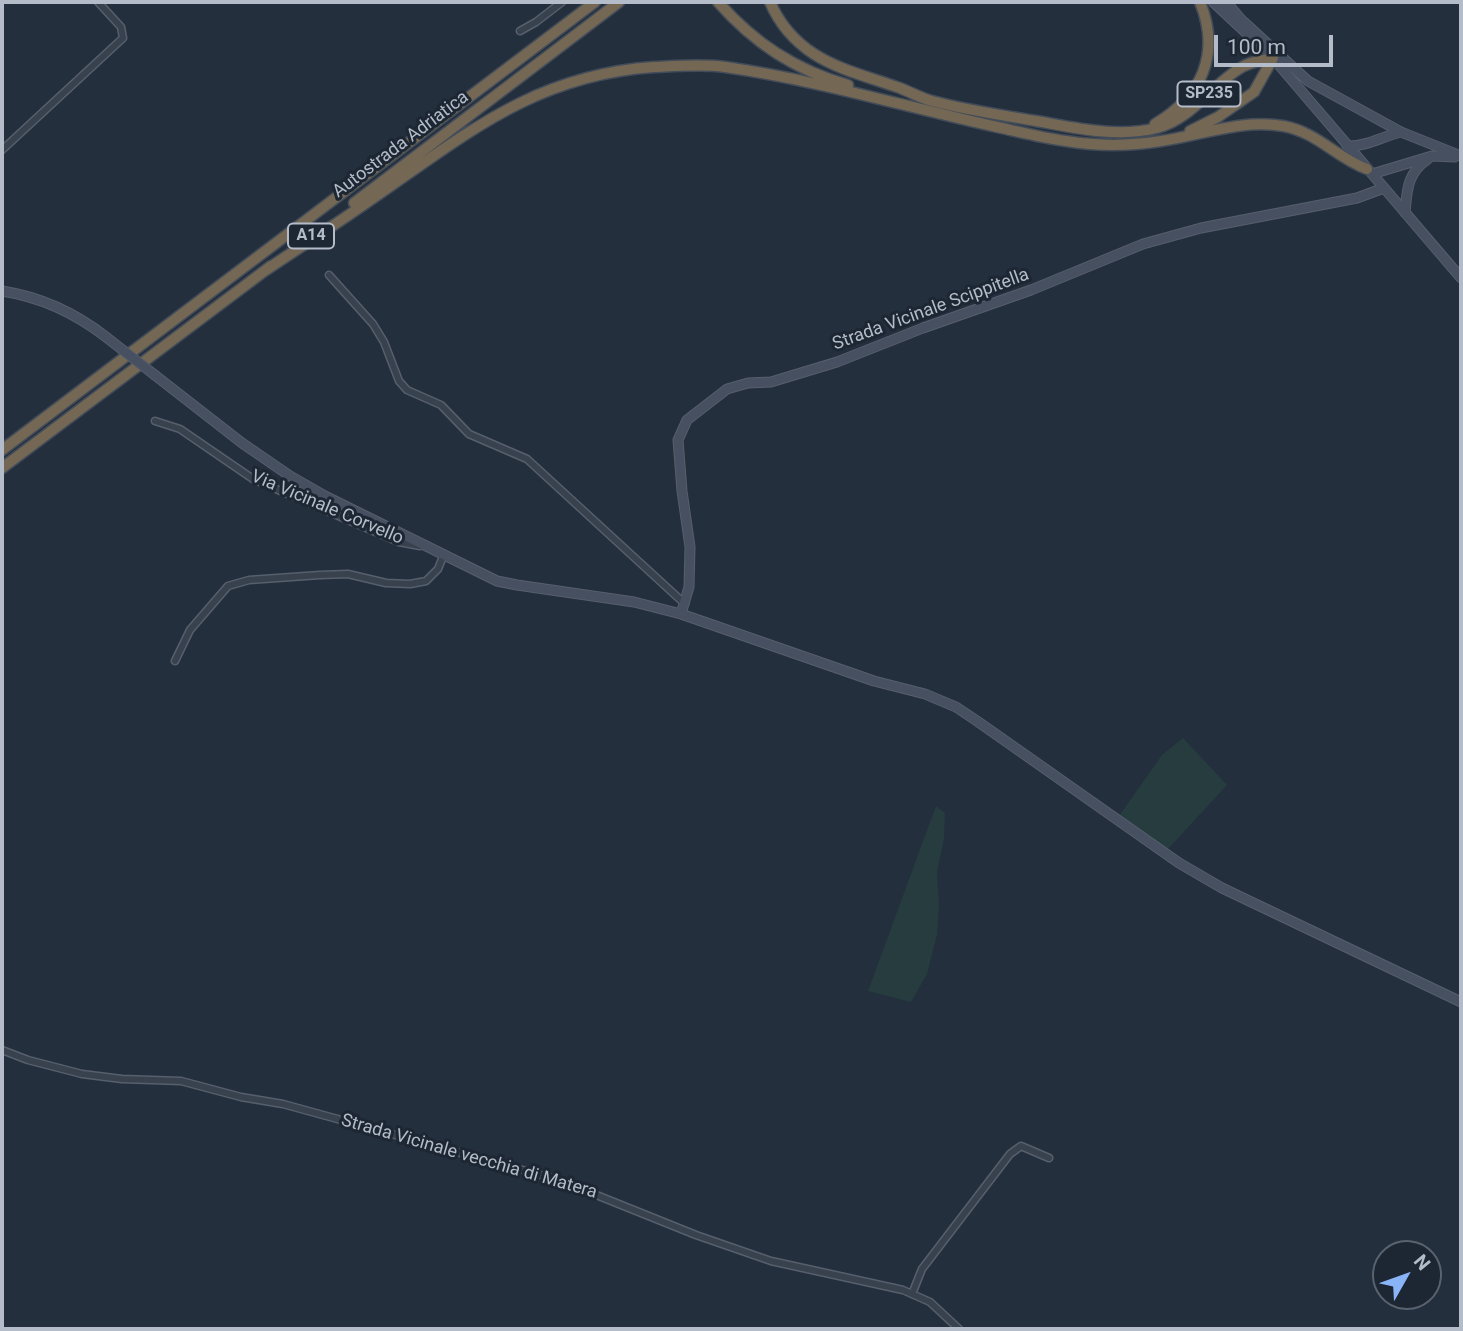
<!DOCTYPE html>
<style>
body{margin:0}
#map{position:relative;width:1463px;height:1331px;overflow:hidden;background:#242f3e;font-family:Roboto,sans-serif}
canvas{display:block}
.frame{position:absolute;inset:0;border:4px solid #b4bcc9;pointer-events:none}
.north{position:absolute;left:1372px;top:1240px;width:70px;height:70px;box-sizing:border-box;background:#1d2633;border:2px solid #59626f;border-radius:50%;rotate:50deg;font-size:19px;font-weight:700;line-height:28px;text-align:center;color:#b4bcc9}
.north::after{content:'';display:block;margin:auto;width:24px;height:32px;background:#8ab4f8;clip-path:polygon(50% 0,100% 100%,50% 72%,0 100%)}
.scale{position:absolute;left:1214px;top:35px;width:119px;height:32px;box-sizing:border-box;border:4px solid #b4bcc9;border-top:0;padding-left:9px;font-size:21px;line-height:24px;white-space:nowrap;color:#b4bcc9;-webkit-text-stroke:5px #1d2633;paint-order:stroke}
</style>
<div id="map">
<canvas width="1463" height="1331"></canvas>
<div class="frame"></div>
<div class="north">N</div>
<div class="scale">100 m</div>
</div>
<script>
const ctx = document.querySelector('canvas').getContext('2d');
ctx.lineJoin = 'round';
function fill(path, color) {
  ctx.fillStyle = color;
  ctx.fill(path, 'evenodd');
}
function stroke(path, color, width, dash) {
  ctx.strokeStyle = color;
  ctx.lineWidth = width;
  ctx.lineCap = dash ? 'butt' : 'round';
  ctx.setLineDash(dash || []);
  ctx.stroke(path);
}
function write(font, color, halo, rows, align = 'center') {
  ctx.font = font + ' Roboto,sans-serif';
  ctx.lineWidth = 6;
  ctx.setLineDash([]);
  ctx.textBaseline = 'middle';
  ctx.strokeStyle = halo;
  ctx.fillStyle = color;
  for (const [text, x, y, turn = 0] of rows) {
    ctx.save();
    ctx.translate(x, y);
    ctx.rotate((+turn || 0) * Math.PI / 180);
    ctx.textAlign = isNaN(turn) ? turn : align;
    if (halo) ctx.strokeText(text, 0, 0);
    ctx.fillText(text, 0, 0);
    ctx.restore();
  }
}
const green = new Path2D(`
 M 1183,738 L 1227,785 L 1167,850 L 1119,816 L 1162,755 Z
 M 936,806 L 945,813 L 944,839 L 937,872 L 939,907 L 937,935 L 927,974 L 911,1002 L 868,991 Z`);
const street = new Path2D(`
 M 520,31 L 536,22 L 562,2
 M 2,150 L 123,38 L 121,27 L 98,2
 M 329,275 L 373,324 L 384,342 L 399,381 L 407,390 L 441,405 L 469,434 L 527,459 L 685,604
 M 155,421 L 180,429 L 253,479 L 399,542 L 420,546
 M 175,661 L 190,630 L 228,586 L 249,580 L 320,575 L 348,574 L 386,583 L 410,584 L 426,581 L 438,569 L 444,554
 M 2,1050 L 28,1060 L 82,1074 L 122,1079 L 181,1081 L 241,1097 L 283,1104 L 559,1180 L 696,1235 L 771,1261 L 903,1290 L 930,1302 L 959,1329
 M 912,1294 L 922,1269 L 1010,1154 L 1021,1146 L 1049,1158`);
const secondary = new Path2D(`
 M 1213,2 L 1273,58 L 1461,278
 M 1226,2 L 1246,25
 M 1244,22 L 1308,81 L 1401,132 L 1461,156
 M 1347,146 C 1366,147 1383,136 1401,132
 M 1372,174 L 1432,156 L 1455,157
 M 1405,213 C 1407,190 1407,173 1428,159
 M 2,291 C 41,297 74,312 106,337
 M 156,376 L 242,443 L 290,476 L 325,496 L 497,581 L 517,585 L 634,602 L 681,614 L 874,681 L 925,694 L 956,707 L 977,721 L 1179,863 L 1222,888 L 1461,1002
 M 681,614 L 689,587 L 690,547 L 682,491 L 678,440 L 687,420 L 727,389 L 748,383 L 771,382 L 837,362 L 923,328 L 1031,290 L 1143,244 L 1201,228 L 1357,198 L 1384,188`);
const highway = new Path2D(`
 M 718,2 C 754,43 795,70 848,85
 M 770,2 C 779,23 794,41 814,54 C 839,70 869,77 897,87 C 909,91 920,98 932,101 C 966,110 1001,115 1036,121 C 1076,128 1117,138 1157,128 C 1193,118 1211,85 1242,67 C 1252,61 1262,61 1273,58
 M 1155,124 C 1202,96 1221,54 1200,2
 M 1190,131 L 1218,117 L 1254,92 L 1273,58
 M 354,203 L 619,2
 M 266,270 C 300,247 335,225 369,201 C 464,136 533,75 654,67 C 677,66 702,64 725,67 C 817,80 906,107 997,127 C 1020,132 1043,138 1066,141 C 1096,146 1130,146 1161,141 C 1201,135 1242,119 1283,126 C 1317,132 1337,158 1367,169
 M 2,450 L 595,2
 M 2,468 L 271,266`);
const secondaryBridge = new Path2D(`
 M 106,337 L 156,376`);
const shields = [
 [1209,94,63],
 [311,236,46]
];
const shieldNames = [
 ["SP235",1209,94],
 ["A14",311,236]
];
const streetNames = [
 ["Autostrada Adriatica",401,145,-37],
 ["Strada Vicinale Scippitella",931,310,-20],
 ["Via Vicinale Corvello",327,508,23],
 ["Strada Vicinale vecchia di Matera",469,1157,16]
];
fill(green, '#263c3f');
stroke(street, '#565f6c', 9);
stroke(secondary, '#565f6c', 11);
stroke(highway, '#434c59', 13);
stroke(street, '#38414e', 6);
stroke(secondary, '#465061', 9);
stroke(highway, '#746855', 10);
stroke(secondaryBridge, '#565f6c', 11, []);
stroke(secondaryBridge, '#465061', 9);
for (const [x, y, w] of shields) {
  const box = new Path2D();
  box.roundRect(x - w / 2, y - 12.5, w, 25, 5);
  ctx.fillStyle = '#1d2633';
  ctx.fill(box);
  stroke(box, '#b4bcc9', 2);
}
write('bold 16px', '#b4bcc9', null, shieldNames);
write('18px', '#b4bcc9', '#1d2633', streetNames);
</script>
